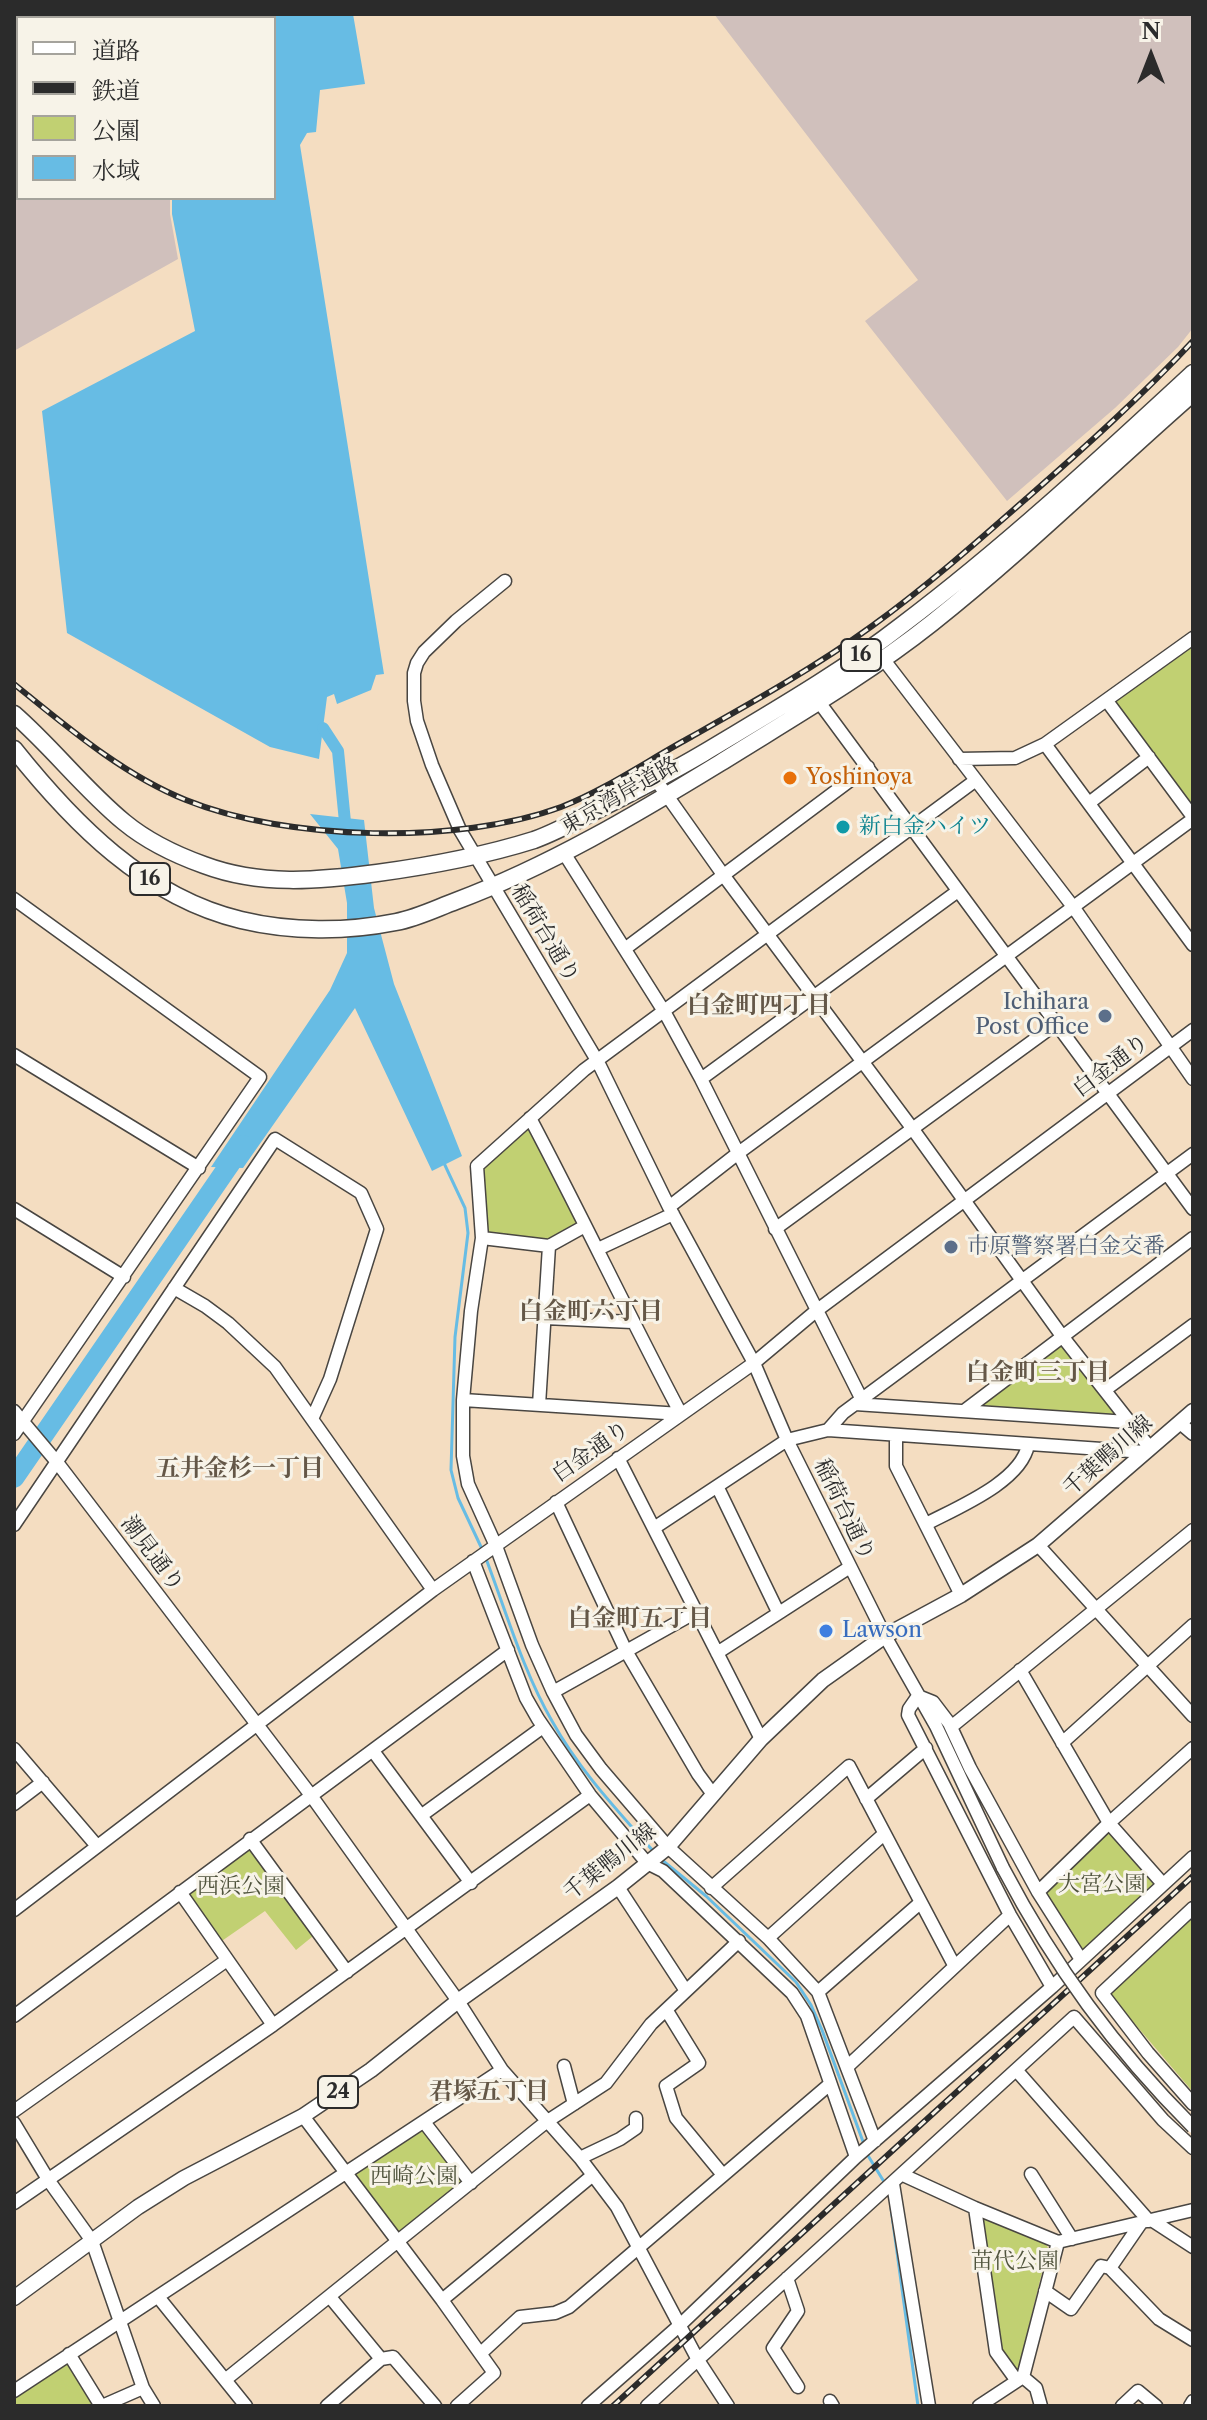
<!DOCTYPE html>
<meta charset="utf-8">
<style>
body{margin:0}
#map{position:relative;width:1207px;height:2420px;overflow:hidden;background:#f4ddc1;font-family:"Libre Caslon Text","Noto Serif JP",serif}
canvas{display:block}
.frame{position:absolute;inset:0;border:16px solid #2b2b2b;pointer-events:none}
.legend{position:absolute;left:16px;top:16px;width:260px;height:184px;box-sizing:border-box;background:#f7f3e8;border:2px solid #a5a39c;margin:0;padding:10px 14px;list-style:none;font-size:24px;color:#2b2b2b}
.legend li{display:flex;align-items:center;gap:16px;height:40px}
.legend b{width:40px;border:2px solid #a5a39c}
.north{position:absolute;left:1111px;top:16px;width:80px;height:80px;-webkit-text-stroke:6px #f7f3e8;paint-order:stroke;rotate:0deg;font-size:22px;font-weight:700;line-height:32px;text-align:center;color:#2b2b2b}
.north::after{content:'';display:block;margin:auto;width:28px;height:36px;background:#2b2b2b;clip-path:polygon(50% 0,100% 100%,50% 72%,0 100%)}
</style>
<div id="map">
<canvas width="1207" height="2420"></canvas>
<div class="frame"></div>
<ul class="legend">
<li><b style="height:10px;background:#fff"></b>道路</li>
<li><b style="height:10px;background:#2b2b2b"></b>鉄道</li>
<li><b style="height:22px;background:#c1d072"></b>公園</li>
<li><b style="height:22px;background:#67bce4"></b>水域</li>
</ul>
<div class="north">N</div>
</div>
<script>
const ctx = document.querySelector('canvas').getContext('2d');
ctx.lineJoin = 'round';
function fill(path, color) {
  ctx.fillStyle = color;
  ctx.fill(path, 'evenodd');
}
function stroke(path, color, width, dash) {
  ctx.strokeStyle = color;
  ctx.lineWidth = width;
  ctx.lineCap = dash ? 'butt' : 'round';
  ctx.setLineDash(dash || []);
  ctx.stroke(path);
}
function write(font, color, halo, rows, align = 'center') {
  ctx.font = font + ' "Libre Caslon Text","Noto Serif JP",serif';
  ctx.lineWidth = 6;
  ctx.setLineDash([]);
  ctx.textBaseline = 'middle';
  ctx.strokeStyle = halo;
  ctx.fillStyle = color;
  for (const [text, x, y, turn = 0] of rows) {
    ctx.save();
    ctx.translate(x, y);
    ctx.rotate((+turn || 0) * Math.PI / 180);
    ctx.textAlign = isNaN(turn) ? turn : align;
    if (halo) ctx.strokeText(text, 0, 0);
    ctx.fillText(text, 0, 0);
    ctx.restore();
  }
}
const industrial = new Path2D(`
 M 14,14 L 174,14 L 174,18 L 18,18 L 18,198 L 170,198 L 170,214 L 178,259 L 14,351 Z
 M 714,14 L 1193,14 L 1193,328 L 1178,347 L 1115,408 L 1007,501 L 865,321 L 918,280 Z`);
const green = new Path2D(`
 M 1193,641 L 1193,805 L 1117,706 L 1117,699 Z
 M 530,1118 L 585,1226 L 549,1246 L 482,1238 L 477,1166 Z
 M 1062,1336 L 1128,1422 L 964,1411 Z
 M 1109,1823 L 1163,1884 L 1080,1958 L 1038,1892 Z
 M 250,1839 L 318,1932 L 296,1950 L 265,1911 L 216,1945 L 180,1892 Z
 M 1193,1915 L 1193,2092 L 1111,1996 L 1110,1990 Z
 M 424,2122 L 471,2183 L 398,2242 L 346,2171 Z
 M 986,2218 L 1046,2244 L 1048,2248 L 1018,2370 L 1014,2369 L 999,2349 L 980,2223 Z
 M 64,2363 L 70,2363 L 93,2401 L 92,2406 L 14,2406 L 14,2397 Z`);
const water = new Path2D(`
 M 177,14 L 353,14 L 365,84 L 320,90 L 316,132 L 307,133 L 300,145 L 384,674 L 376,675 L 371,690 L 337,704 L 334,694 L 327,697 L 319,759 L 270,747 L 67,633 L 42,411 L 195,331 L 172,214 L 172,198 L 274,198 L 274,18 L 177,18 Z
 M 310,814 L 364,820 L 374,908 L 394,984 L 462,1156 L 432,1171 L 355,1008 L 243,1168 L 211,1167 L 330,990 L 347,953 L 347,903 L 338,849 Z`);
const stream = new Path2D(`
 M 443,1161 L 465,1208 L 468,1233 L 455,1337 L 451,1470 L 458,1498 L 482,1549
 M 485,1556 C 506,1611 523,1671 552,1721 C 579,1770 617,1810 654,1852
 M 662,1860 L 706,1896 L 796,1982 L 811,2005 L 822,2030 L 865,2147
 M 867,2154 L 886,2185
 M 891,2208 L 918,2406`);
const canal = new Path2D(`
 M 323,728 L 338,751 L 346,832`);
const river = new Path2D(`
 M 14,1478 L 243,1145`);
const minor = new Path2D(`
 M 505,581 L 456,621 L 424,652 L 417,663 L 414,673 L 414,701 L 417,721 L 432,765 L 460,830 L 598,1062 L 669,1207 L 754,1363 L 787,1440 L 885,1636 L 936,1726 L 1003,1868
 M 884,660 L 1074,908 L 1193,1079
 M 1107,701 L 1193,817
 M 819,702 L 1193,1209
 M 1045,744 L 1193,945
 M 959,759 L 1015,758 L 1045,744 L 1193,638
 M 656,780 L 724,876 L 912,1128 L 1062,1336 L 1150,1448
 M 1089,803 L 1149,757
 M 564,853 L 665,1013 L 701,1079 L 862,1400
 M 14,899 L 260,1077 L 14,1434
 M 626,948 L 868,767
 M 14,1055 L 199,1168
 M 701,1079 L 958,891
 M 530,1118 C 582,1216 629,1316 681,1414
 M 669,1207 L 737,1154 L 1193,819
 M 14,1209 L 124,1277
 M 775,1229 L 1056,1024
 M 482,1238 L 549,1246 L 585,1226
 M 598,1249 L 673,1214
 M 174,1288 L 205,1306 L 228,1323 L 275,1367 L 433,1590
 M 545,1318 L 632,1322
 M 1105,1390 L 1193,1325
 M 463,1400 L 681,1414
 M 855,1404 L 1128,1422
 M 539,1405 L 549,1246
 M 14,1411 L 56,1461 L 310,1794 L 458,2001 L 502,2070 L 580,2158 L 617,2207 L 698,2360 L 728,2406
 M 964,1411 L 1193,1238
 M 1180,1423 L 1193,1434
 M 828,1430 L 843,1413 L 1193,1154
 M 896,1436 L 896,1466 L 961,1595
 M 618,1458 L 761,1739
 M 718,1488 L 778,1612
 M 556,1502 L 626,1651 L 698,1774 L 712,1793
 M 926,1524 C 956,1508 1021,1482 1028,1445
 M 14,1525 L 275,1139 L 361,1193 L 377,1229 L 330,1379 L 312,1419
 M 654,1528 L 787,1440 L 828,1430 L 1145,1452
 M 1038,1545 L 1193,1716
 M 473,1561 L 526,1698 L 538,1719 L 590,1795 L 647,1863 L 663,1871 L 792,1993 L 807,2016 L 856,2157
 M 717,1653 L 850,1567
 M 1020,1670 L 1109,1823 L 1163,1884
 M 553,1692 L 696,1612
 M 951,1727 L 1193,1530
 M 1062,1743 L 1193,1625
 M 14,1749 L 97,1846
 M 373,1751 L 471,1883
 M 866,1799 L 926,1748
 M 14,1804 L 43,1782
 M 422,1815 L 543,1727
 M 250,1839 L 347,1972
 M 618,1887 L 686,1991
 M 711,1888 L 849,1766 L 954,1965
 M 180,1892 L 273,2025
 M 1038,1892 L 1109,1823 L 1193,1748
 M 1193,1908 L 1102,1993 L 1148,2053 L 1193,2104
 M 14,1910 L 433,1590 L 754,1363 L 816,1311 L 1193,1030
 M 768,1938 L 884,1834
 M 1052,1987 L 1010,1915 L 908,1715 L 909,1709 L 918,1696 L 933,1702 L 949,1723 L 970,1768 L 1038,1892 L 1080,1958
 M 818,1992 L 920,1903
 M 667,2011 L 699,2063 L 666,2086 L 676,2118 L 723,2175
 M 14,2016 L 508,1650
 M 564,2066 L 574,2104
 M 847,2067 L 1010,1915
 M 1017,2071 L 1149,2221
 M 14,2111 L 227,1960
 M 303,2116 L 442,2300 L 494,2373 L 457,2406
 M 424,2122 L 471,2183
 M 14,2123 L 49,2181 L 92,2241 L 143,2388 L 154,2406
 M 875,2141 L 818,1992 L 768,1938 L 668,1847 L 601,1769 L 576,1735 L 553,1692 L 532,1645 L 496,1546 L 468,1484 L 463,1456 L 463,1400 L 471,1311 L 482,1238 L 477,1166 L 584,1070 L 976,780
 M 580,2158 L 620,2139 L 636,2128 L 636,2118
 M 1031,2174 L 1072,2239
 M 903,2175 L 975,2208 L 1058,2242 L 1193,2210
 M 893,2184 L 929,2406
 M 14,2203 L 273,2025 L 590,1795
 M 975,2208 L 996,2352 L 1017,2381
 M 1153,2221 L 1193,2247
 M 1141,2223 L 1110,2268 L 1159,2319 L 1193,2340
 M 787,2278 L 798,2311 L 773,2348 L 798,2387
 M 1045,2291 L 1071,2309 L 1101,2266 L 1110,2268
 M 330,2297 L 381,2359 L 393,2357 L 435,2406
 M 159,2298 L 246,2406
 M 442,2300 L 593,2175
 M 481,2353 L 520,2317 L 555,2313 L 569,2307 L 830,2084
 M 69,2354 L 101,2406
 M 1023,2377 L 1036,2388 L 1041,2406
 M 225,2380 L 546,2122 L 606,2083 L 651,2024 L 739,1941
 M 14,2391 L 502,2070
 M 830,2401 L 833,2406
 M 102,2406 L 143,2388
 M 327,2406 L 381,2359
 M 588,2406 L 680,2325 L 856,2157 L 1052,1987 L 1193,1857
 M 647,2406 L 1074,2017 L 1163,2120 L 1193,2148
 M 979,2406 L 1023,2377 L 1058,2242
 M 1122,2406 L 1138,2391 L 1156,2406
 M 1190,2406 L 1193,2401`);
const major = new Path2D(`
 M 14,2298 L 138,2207 L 184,2178 L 303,2116 L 371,2070 L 458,2001 L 618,1887 L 668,1847 L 761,1739 L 823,1680 L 885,1636 L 961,1595 L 1038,1545 L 1193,1411`);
const highway = new Path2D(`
 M 14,714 C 53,748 84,789 124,822 C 147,841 176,855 204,865 C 260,886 318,881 377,873 C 429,866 483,856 534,840 C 556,832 576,821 597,810 C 633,792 668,774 702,754 C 770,713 839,674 902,625 C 1004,548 1099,460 1193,373
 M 14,749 C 73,823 145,897 241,920 C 291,932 346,932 396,922 C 417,918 437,908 456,901 C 549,866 635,815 720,763 C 792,718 865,676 932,623 C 1023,551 1106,469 1193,393`);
const rail = new Path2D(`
 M 14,684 C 66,726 123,775 186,800 C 287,841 458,845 561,807 C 605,790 647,761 689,738 C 751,703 814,668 872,626 C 926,587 977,542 1027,498 C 1084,448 1141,397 1193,341
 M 613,2406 L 1193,1876`);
const minorBridge = new Path2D(`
 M 1003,1868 C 1055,1967 1114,2048 1193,2127`);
const markers = [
 [790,778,8,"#e8710a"],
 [843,827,8,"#0f9aa8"],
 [1105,1016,8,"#5c6f8a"],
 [951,1247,8,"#5c6f8a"],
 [826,1631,8,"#3f7fe0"]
];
const shields = [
 [861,655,40],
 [150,879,40],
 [338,2092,40]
];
const shieldNames = [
 ["16",861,655],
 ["16",150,879],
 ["24",338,2092]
];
const foodNames = [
 ["Yoshinoya",806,778]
];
const streetNames = [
 ["東京湾岸道路",620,796,-30],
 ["稲荷台通り",545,934,59],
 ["白金通り",1111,1066,-37],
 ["白金通り",591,1452,-35],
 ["千葉鴨川線",1108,1456,-41],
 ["稲荷台通り",844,1510,64],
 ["潮見通り",152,1554,53],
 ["千葉鴨川線",610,1862,-38]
];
const cultureNames = [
 ["新白金ハイツ",859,827]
];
const serviceNames = [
 ["Ichihara",1089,1003],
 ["Post Office",1089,1028],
 ["市原警察署白金交番",967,1247,"left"]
];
const shopNames = [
 ["Lawson",842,1631]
];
const parkNames = [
 ["大宮公園",1102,1885],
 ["西浜公園",241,1887],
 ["西崎公園",414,2177],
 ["苗代公園",1015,2262]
];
const neighbourhoodNames = [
 ["白金町四丁目",759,1006],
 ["白金町六丁目",591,1312],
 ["白金町三丁目",1038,1373],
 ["五井金杉一丁目",240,1469],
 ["白金町五丁目",640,1619],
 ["君塚五丁目",489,2092]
];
fill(industrial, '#d0c0bc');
fill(green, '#c1d072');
fill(water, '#67bce4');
stroke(stream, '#67bce4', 3);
stroke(canal, '#67bce4', 12);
stroke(river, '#67bce4', 20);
stroke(minor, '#494642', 15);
stroke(major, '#494642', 17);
stroke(highway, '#494642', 19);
stroke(minor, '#fff', 12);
stroke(major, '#fff', 14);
stroke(highway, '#fff', 16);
stroke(rail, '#2b2b2b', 6);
stroke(rail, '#f7f3e8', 3, [9]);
stroke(minorBridge, '#494642', 15, []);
stroke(minorBridge, '#fff', 12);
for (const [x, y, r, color] of markers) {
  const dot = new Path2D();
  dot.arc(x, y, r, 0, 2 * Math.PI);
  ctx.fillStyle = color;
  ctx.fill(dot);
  stroke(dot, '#f7f3e8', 3);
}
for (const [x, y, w] of shields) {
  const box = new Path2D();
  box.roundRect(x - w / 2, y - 16, w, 32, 6);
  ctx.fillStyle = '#f7f3e8';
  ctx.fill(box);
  stroke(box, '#2b2b2b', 2);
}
write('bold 20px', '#2b2b2b', null, shieldNames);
write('22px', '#c56008', '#f7f3e8', foodNames, 'left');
write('22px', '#2b2b2b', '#f7f3e8', streetNames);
write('22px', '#0d838f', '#f7f3e8', cultureNames, 'left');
write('22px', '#4e5e75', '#f7f3e8', serviceNames, 'right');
write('22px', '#366cbe', '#f7f3e8', shopNames, 'left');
write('22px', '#50543d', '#f7f3e8', parkNames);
write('bold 24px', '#645747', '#f7f3e8', neighbourhoodNames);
</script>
